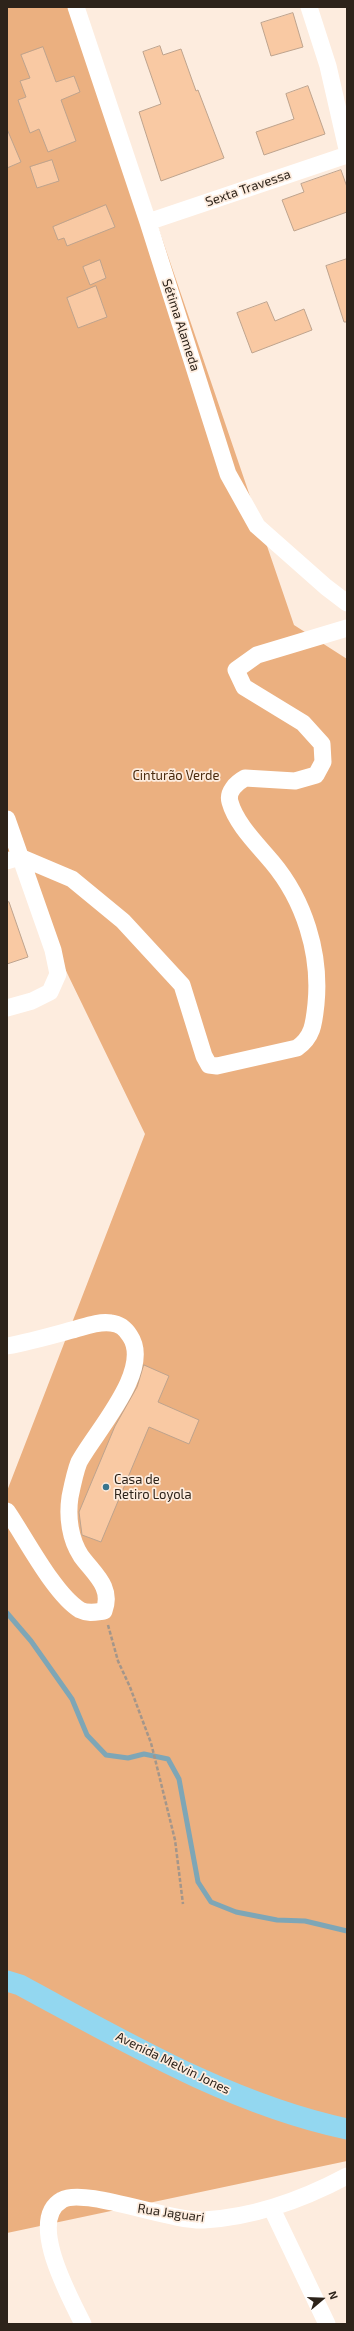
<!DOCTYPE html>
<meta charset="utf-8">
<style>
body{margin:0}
#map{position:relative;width:354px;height:2331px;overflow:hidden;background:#fdecde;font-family:"Exo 2",sans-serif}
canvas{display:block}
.frame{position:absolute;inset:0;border:8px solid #2d231a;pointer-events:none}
.north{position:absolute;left:302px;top:2279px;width:40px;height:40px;-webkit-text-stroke:3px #fdecde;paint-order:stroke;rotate:71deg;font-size:11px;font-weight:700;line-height:16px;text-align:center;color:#2d231a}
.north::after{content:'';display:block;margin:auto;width:14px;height:18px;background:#2d231a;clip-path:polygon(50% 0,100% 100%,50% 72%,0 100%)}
</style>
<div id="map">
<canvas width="354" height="2331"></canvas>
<div class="frame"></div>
<div class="north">N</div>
</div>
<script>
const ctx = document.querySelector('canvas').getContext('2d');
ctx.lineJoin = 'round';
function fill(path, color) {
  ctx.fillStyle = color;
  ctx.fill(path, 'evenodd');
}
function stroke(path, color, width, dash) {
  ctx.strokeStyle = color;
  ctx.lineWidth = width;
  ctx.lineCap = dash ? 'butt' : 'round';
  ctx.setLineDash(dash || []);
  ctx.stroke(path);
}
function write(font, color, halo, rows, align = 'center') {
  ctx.font = font + ' "Exo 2",sans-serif';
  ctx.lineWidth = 3.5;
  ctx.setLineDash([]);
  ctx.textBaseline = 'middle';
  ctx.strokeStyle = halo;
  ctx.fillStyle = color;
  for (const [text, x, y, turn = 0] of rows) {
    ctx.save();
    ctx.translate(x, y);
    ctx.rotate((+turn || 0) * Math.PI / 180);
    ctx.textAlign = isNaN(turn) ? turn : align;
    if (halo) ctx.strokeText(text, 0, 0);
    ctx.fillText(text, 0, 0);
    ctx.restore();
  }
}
const green = new Path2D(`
 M 7,7 L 83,7 L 294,625 L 347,659 L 347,2161 L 7,2233 L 7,1491 L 145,1134 L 7,849 Z`);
const stream = new Path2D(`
 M 7,1613 L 31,1641 L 72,1699 L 87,1735 L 106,1755 L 128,1758 L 144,1754 L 168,1759 L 179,1779 L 198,1882 L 211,1902 L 236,1912 L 277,1920 L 305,1921 L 347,1931`);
const building = new Path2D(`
 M 293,13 L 303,47 L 271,56 L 261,23 Z
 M 160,46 L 163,55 L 181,49 L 196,91 L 198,90 L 224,158 L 161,181 L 139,112 L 161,104 L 143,52 Z
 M 43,47 L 56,82 L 74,76 L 80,92 L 61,100 L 76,141 L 48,152 L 39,129 L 30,133 L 18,100 L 26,97 L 20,81 L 30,78 L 21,55 Z
 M 308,86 L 325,134 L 264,155 L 256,132 L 294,119 L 286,94 Z
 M 7,129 L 21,162 L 7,168 Z
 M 52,160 L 59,181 L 37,188 L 30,167 Z
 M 341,170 L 347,187 L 347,212 L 294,231 L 282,200 L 304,192 L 301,184 Z
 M 106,205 L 115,227 L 67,246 L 64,238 L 58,240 L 53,227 Z
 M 347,259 L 347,322 L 344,322 L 326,266 Z
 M 100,260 L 106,278 L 90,285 L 83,267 Z
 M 96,286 L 107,317 L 78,328 L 67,298 Z
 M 267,302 L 275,321 L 304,309 L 312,330 L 252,353 L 237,313 Z
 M 9,902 L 28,957 L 7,964 L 7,903 Z
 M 144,1365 L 169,1376 L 158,1402 L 199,1420 L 189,1444 L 149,1427 L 101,1542 L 82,1535 L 79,1512 L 115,1426 L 137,1387 Z`);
const path = new Path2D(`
 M 108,1625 L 118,1661 L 130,1687 L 151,1743 L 158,1771 L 175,1840 L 183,1904`);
const minor = new Path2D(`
 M 76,7 L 148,222 L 228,474 L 257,526 L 326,587 L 347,603
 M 309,7 L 328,66 L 347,149
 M 148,222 L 347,155
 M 7,819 L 53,950 L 58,974 L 50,992 L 32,1001 L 7,1008
 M 7,861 L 20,857 L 72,879 L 123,921 L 182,985 L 204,1056 L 209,1065 L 217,1066 L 297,1048 C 313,1037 314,1023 316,1004 C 321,953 304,900 272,862 C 258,845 236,824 230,802 C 227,792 236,783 245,778 L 295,781 L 316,775 L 323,762 L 322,744 L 303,723 L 244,687 L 236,670 L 257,655 L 347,628
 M 7,1346 C 29,1342 50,1336 72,1330 C 84,1327 98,1321 111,1323 C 120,1324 125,1328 130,1336 C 153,1370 95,1432 79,1462 C 75,1472 72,1487 70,1497 C 67,1517 70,1539 81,1556 C 94,1574 113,1587 104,1611 C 96,1612 88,1614 80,1610 C 54,1594 25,1537 7,1511
 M 272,2209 L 327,2324
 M 83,2324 C 71,2299 26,2220 62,2200 C 84,2187 171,2222 204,2220 C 255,2217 302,2200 347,2176`);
const major = new Path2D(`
 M 7,1981 L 20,1985 C 124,2041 230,2104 347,2129`);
const markers = [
 [106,1487,4,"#3a758d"]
];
const streetNames = [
 ["Sexta Travessa",248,188,-19],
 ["Sétima Alameda",181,325,72],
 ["Avenida Melvin Jones",173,2063,26],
 ["Rua Jaguari",171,2213,8]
];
const parkNames = [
 ["Cinturão Verde",176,776]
];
const poiNames = [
 ["Casa de",114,1480],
 ["Retiro Loyola",114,1495]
];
fill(green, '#ebb080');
stroke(stream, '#7ea6b6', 5);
fill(building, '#f9c9a3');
stroke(building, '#bea38d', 1);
stroke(path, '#a4968a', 2.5, [4, 2]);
stroke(minor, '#fff', 17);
stroke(major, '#93d7f0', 21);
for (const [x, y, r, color] of markers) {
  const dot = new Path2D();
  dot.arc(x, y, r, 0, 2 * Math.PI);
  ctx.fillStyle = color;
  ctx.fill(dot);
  stroke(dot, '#fdecde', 1.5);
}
write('13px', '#2d231a', '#fdecde', streetNames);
write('13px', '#492a0e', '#fdecde', parkNames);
write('13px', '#2d231a', '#fdecde', poiNames, 'left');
</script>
